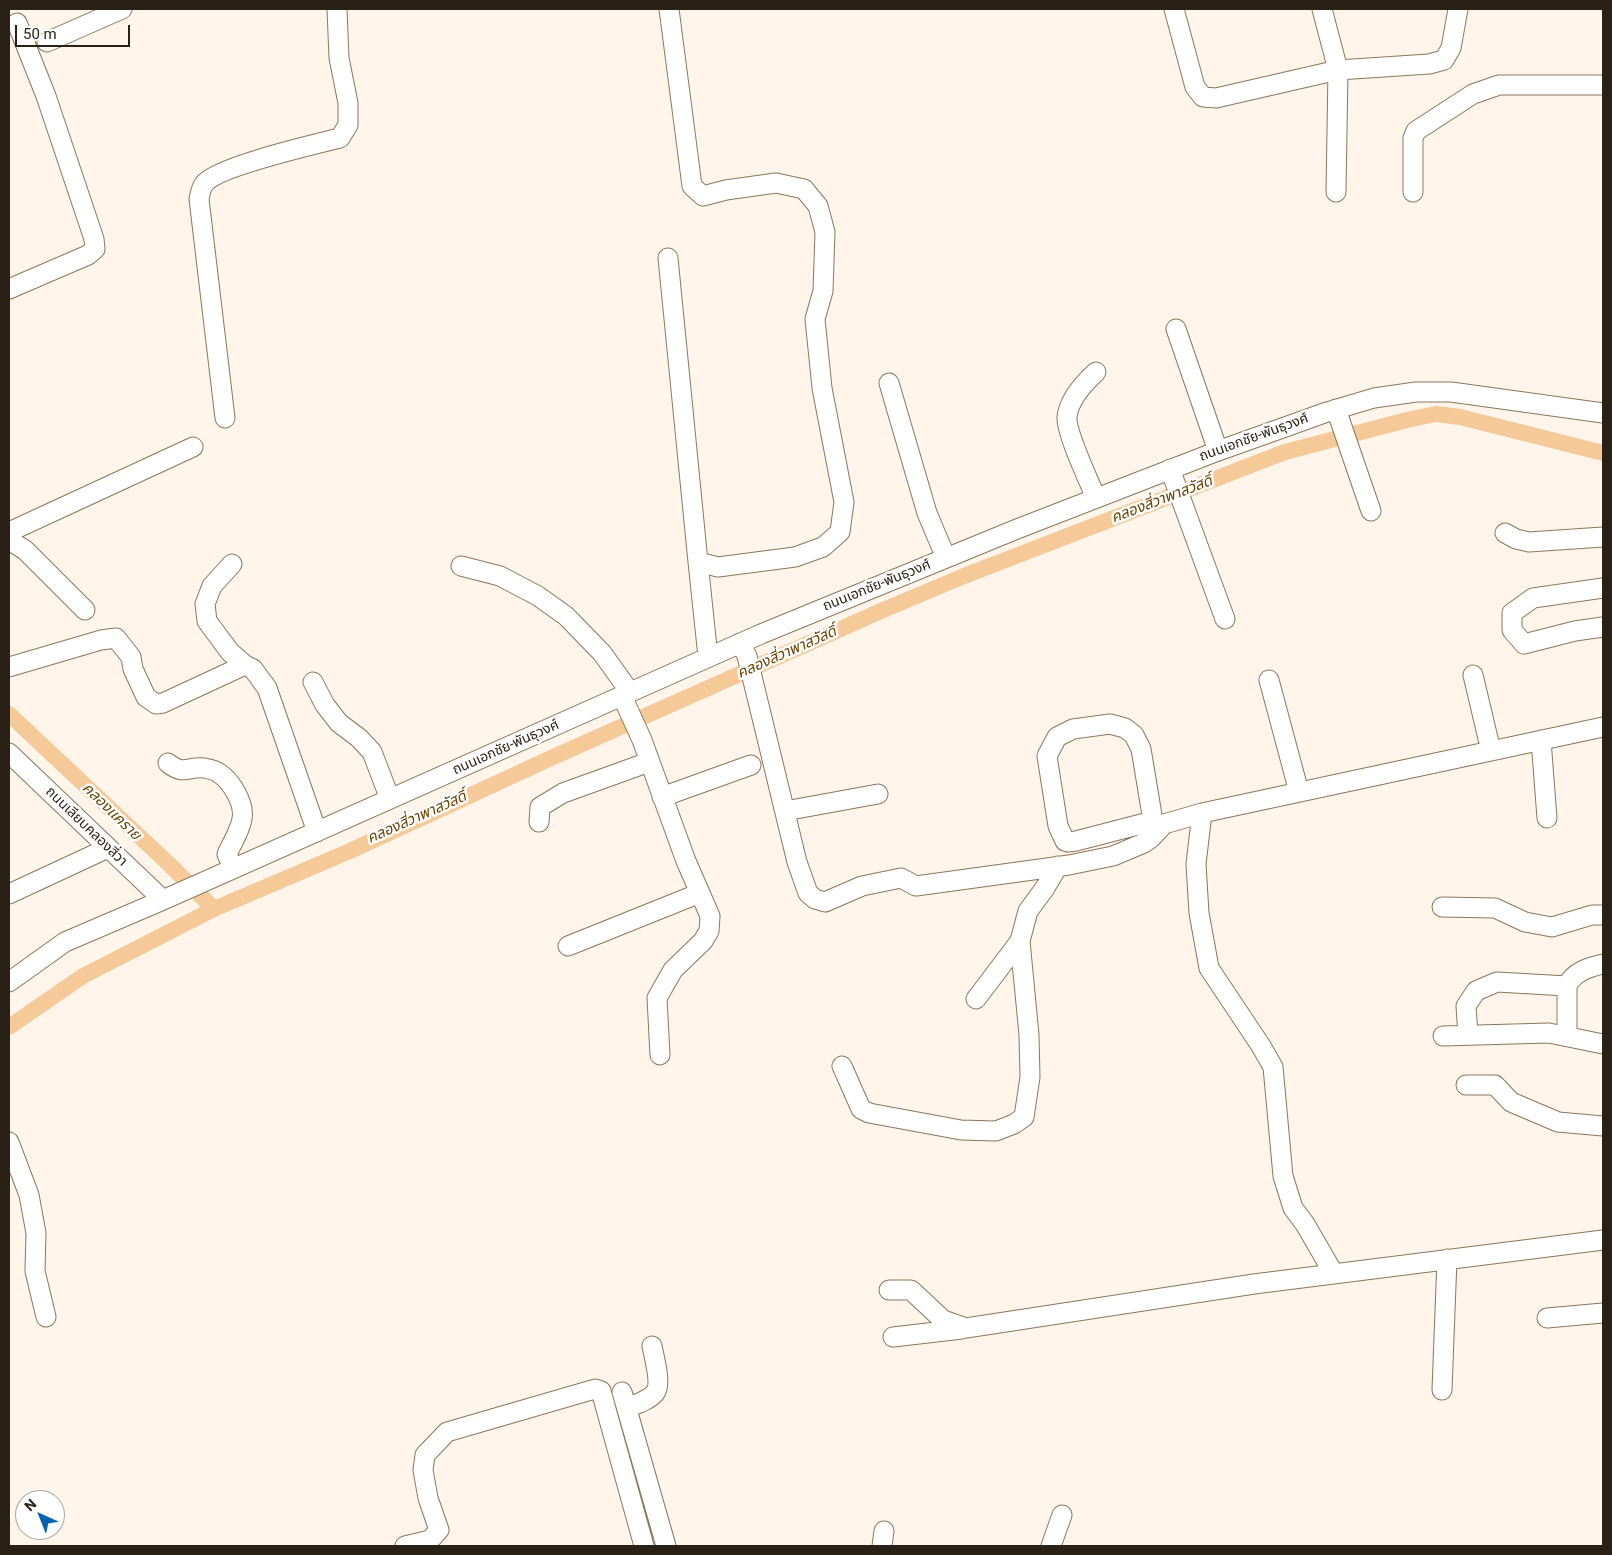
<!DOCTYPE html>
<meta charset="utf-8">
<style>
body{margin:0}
#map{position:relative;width:1612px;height:1555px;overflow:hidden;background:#fff5ea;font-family:Roboto,sans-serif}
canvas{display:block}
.frame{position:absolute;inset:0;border:10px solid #2a2116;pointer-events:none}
.north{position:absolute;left:15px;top:1490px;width:50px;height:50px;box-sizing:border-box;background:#fff;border:1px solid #aaa6a2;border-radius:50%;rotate:316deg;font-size:14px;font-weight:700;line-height:20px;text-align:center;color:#2a2116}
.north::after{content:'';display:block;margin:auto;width:18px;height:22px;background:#0564b1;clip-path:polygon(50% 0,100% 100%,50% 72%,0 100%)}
.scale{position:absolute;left:15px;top:25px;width:115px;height:22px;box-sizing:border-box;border:2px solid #2a2116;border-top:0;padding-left:6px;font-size:15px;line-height:18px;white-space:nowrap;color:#2a2116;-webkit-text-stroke:4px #fff;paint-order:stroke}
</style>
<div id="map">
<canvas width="1612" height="1555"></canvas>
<div class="frame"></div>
<div class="north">N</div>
<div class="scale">50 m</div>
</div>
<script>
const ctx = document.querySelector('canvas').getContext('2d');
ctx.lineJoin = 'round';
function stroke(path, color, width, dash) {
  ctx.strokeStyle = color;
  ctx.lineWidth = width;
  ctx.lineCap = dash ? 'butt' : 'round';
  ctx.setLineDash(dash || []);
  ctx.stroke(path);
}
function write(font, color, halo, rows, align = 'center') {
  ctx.font = font + ' Roboto,"Noto Sans Thai",sans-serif';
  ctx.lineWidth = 5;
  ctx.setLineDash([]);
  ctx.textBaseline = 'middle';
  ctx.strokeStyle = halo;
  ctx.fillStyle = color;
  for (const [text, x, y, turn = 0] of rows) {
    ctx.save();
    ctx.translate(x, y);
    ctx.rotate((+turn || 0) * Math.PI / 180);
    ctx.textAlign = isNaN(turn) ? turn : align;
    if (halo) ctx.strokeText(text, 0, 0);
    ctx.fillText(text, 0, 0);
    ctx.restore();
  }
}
const canal = new Path2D(`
 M 9,714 L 171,866 L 214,909
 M 9,1027 L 83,976 L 214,909 L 350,851 L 551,758 L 881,611 L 964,576 L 1285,452 L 1407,420 L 1436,414 L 1460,417 L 1603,453`);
const minor = new Path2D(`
 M 669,9 L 692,186 L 703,196 L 726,190 L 776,183 L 804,189 L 818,206 L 825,232 L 823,291 L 815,319 L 822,388 L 844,502 L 840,532 L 823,547 L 795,557 L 718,567 L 698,562 L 708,657
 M 1174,9 L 1195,87 L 1203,97 L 1216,98 L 1338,70 L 1429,64 L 1444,60 L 1451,48 L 1458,9
 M 1322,9 L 1338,70 L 1336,192
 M 47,42 L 122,9
 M 1413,192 L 1413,138 L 1416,131 L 1473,94 L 1499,85 L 1603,85
 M 668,258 L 698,562
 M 9,289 L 88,255 L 95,249 L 94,239 L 46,96 L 17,23
 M 1176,329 L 1218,451
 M 1096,372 C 1084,383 1069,399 1067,417 C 1066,433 1089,481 1096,498
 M 889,383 L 927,513 L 946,558
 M 1336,409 L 1371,511
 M 225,418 L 199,199 C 200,194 201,188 204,184 C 216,167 316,144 340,138 L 348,125 L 348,103 L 339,58 L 337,9
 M 1170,469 L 1225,619
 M 9,532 L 193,447
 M 1505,533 L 1516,539 L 1529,542 L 1603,537
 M 9,540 L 25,550 L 85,610
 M 232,564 L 212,586 L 205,604 L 207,621 L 230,652 L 245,665
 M 461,566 L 500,576 L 538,596 L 566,616 L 602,653 L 630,692
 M 1603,588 L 1533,598 L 1512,613 L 1512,630 L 1524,644 L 1575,631 L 1603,627
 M 740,643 L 747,656 L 797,862 L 808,893 L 815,899 L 825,902 L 862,886 L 901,878 L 916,886 L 1069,865 L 1113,856 L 1144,843 L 1151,838 L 1164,824 L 1202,813 L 1603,727
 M 9,667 L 101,640 L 116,638 L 131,657 L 133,669 L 146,697 L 156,704 L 163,703 L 245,665 L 253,669 L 267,688 L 317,832
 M 1473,675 L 1491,751
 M 1269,680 L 1299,792
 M 313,682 L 325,705 L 339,723 L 359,738 L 372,752 L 390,799
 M 622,696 L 642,740 L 686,861 L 710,916 L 709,931 L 703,941 L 673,970 L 657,998 L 660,1055
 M 1541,740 L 1547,818
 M 9,753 L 163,900
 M 168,763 C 184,776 188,766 204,768 C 208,769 215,770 219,773 C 231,781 245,803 242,819 C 240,831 232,843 227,854 L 233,869
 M 662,797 L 751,765
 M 785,811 L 878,794
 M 1202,813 L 1196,864 L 1199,913 L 1209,968 L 1261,1046 L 1273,1067 L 1283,1176 L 1293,1208 L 1305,1224 L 1334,1274
 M 1153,821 L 1076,841 L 1068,842 L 1065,841 L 1058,826 L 1047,756 L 1057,737 L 1073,729 L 1110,724 L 1125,728 L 1134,735 L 1141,749 L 1153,821 L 1156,831
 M 539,822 L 540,807 L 563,793 L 649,762
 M 9,894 L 108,848
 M 1442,907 L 1495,908 L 1525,922 L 1552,927 L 1592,915 L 1603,915
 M 568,946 L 700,893
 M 9,982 L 65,942 L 163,900 L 761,634 L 1017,529 L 1218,451 L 1327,412 L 1374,398 L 1416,392 L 1451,392 L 1603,413
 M 1567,986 C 1573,972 1589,967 1603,964
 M 976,999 L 1020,941 L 1028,911 L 1045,888 L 1058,866
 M 1468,1035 L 1466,1006 L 1476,991 L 1497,982 L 1567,986 L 1567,1036
 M 1443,1036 L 1549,1033 L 1603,1044
 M 842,1066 L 861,1109 L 869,1113 L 961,1130 L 996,1131 L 1014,1124 L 1024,1117 L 1030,1077 L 1029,1035 L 1020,941
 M 1466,1085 L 1495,1085 L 1511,1102 L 1558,1122 L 1603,1126
 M 9,1142 L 29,1195 L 36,1233 L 35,1271 L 46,1317
 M 889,1290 L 911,1290 L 943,1320 L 966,1328 L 1254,1284 L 1603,1240
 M 1547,1318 L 1603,1313
 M 893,1337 L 962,1329
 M 1442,1390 L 1447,1259
 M 622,1392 L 666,1546
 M 627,1408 C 636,1404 648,1401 655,1393 C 662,1384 654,1357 652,1346
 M 405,1546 L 430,1540 L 439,1530 L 428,1498 L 423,1470 L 425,1455 L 447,1432 L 595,1389 L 601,1391 L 644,1546
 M 882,1546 L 884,1531
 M 1051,1546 L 1062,1515`);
const streetNames = [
 ["ถนนเอกชัย-พันธุวงศ์",1254,438,-20],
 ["ถนนเอกชัย-พันธุวงศ์",877,586,-22],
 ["ถนนเอกชัย-พันธุวงศ์",506,748,-24],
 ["ถนนเลียบคลองสี่วา",86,827,44]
];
const waterNames = [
 ["คลองสี่วาพาสวัสดิ์",1162,500,-21],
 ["คลองสี่วาพาสวัสดิ์",787,653,-24],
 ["คลองเเคราย",111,812,44],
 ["คลองสี่วาพาสวัสดิ์",417,818,-24]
];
stroke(canal, '#f5ca98', 16);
stroke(minor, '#8c765c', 21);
stroke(minor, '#fff', 19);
write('14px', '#2a2116', '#fff', streetNames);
write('italic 15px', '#694100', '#fff', waterNames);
</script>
